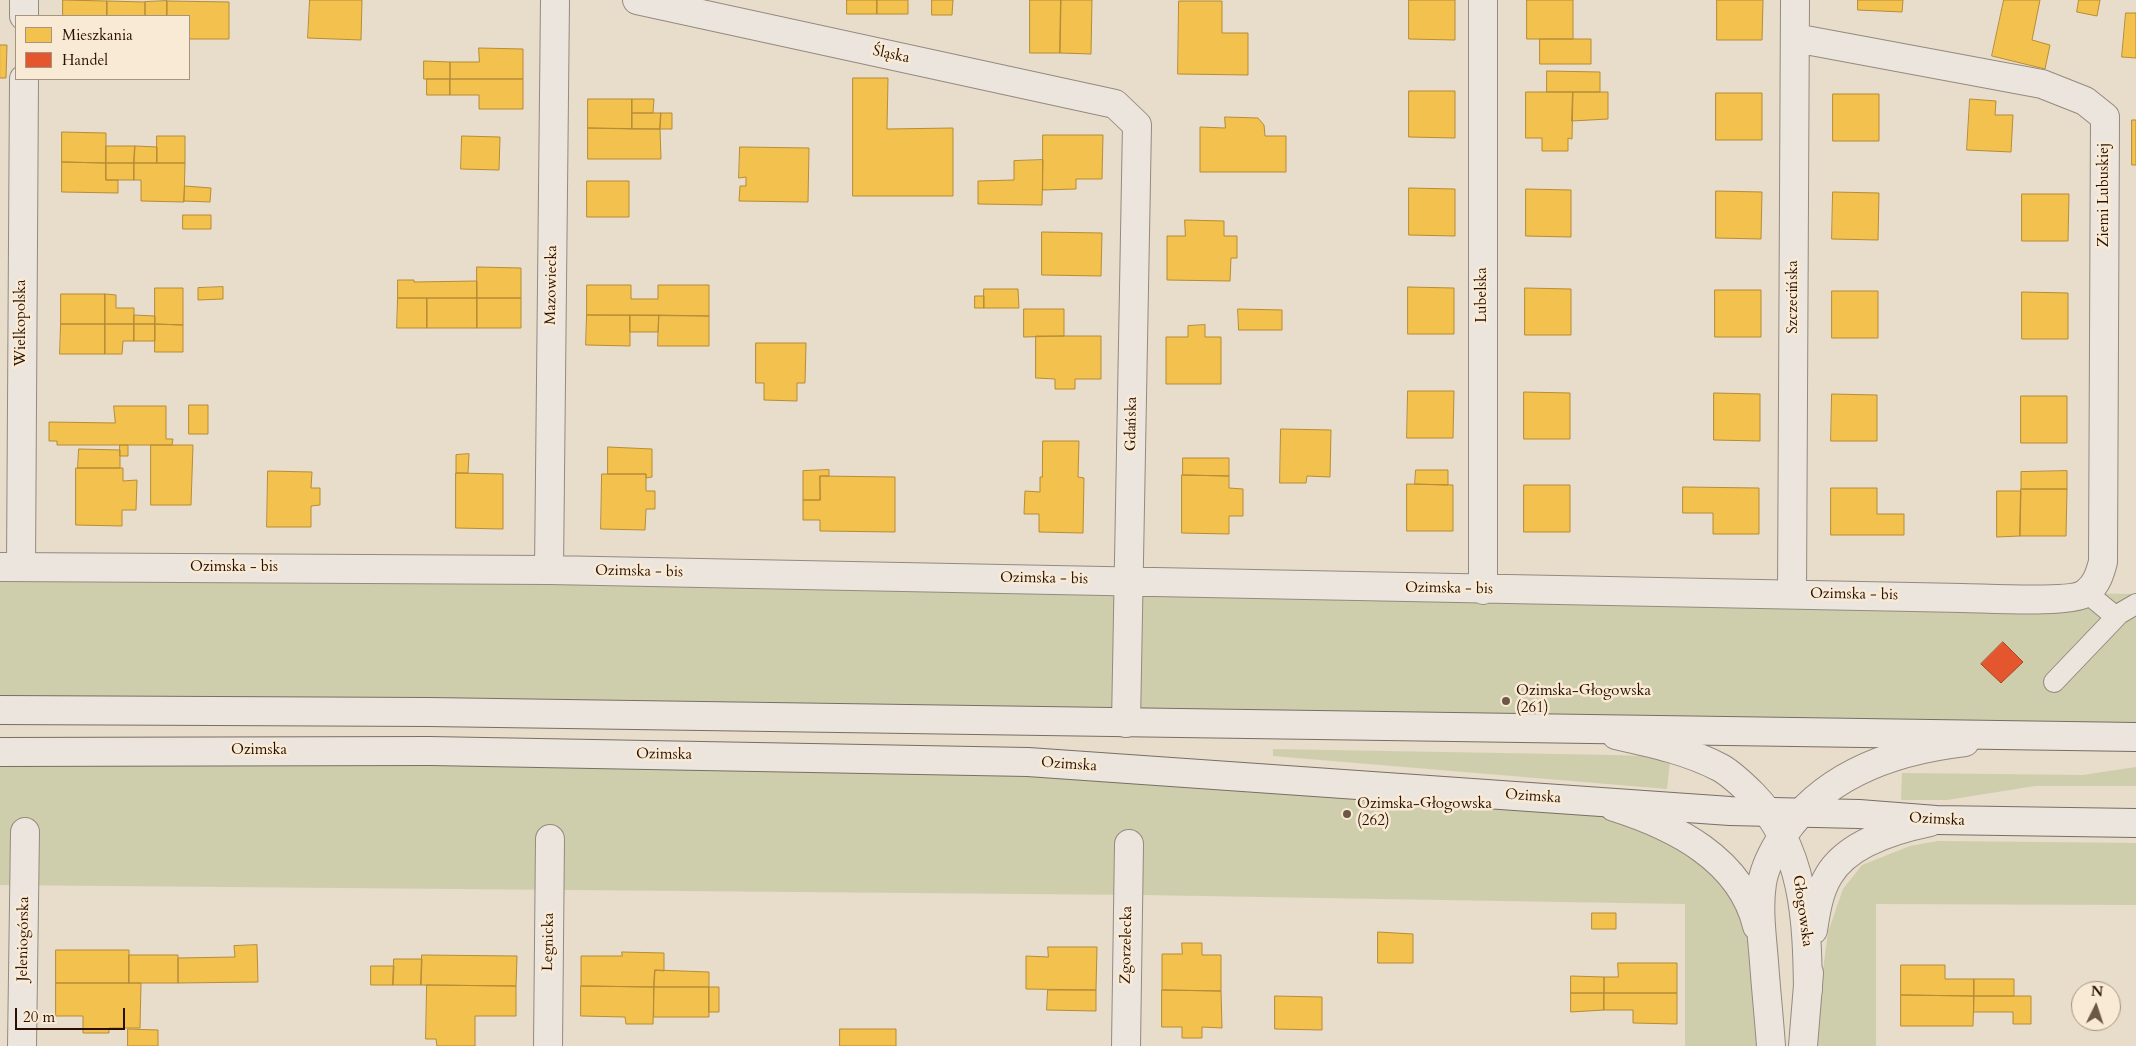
<!DOCTYPE html>
<meta charset="utf-8">
<style>
body{margin:0}
#map{position:relative;width:2136px;height:1046px;overflow:hidden;background:#e8dcca;font-family:Cardo,serif}
canvas{display:block}
.legend{position:absolute;left:15px;top:15px;width:175px;height:65px;box-sizing:border-box;background:#f8ead4;border:1px solid #a69380;margin:0;padding:6px 9px;list-style:none;font-size:15px;color:#2b1001}
.legend li{display:flex;align-items:center;gap:10px;height:25px}
.legend b{width:25px;border:1px solid #a69380}
.north{position:absolute;left:2071px;top:981px;width:50px;height:50px;box-sizing:border-box;background:#f8ead4;border:1px solid #a69380;border-radius:50%;rotate:4deg;font-size:14px;font-weight:700;line-height:20px;text-align:center;color:#2b1001}
.north::after{content:'';display:block;margin:auto;width:18px;height:22px;background:#6d5747;clip-path:polygon(50% 0,100% 100%,50% 72%,0 100%)}
.scale{position:absolute;left:15px;top:1008px;width:110px;height:22px;box-sizing:border-box;border:2px solid #2b1001;border-top:0;padding-left:6px;font-size:15px;line-height:18px;white-space:nowrap;color:#2b1001;-webkit-text-stroke:4px #f8ead4;paint-order:stroke}
</style>
<div id="map">
<canvas width="2136" height="1046"></canvas>
<ul class="legend">
<li><b style="height:14px;background:#f2c14e"></b>Mieszkania</li>
<li><b style="height:14px;background:#e4572e"></b>Handel</li>
</ul>
<div class="north">N</div>
<div class="scale">20 m</div>
</div>
<script>
const ctx = document.querySelector('canvas').getContext('2d');
ctx.lineJoin = 'round';
function fill(path, color) {
  ctx.fillStyle = color;
  ctx.fill(path, 'evenodd');
}
function stroke(path, color, width, dash) {
  ctx.strokeStyle = color;
  ctx.lineWidth = width;
  ctx.lineCap = dash ? 'butt' : 'round';
  ctx.setLineDash(dash || []);
  ctx.stroke(path);
}
function write(font, color, halo, rows, align = 'center') {
  ctx.font = font + ' Cardo,serif';
  ctx.lineWidth = 5;
  ctx.setLineDash([]);
  ctx.textBaseline = 'middle';
  ctx.strokeStyle = halo;
  ctx.fillStyle = color;
  for (const [text, x, y, turn = 0] of rows) {
    ctx.save();
    ctx.translate(x, y);
    ctx.rotate((+turn || 0) * Math.PI / 180);
    ctx.textAlign = isNaN(turn) ? turn : align;
    if (halo) ctx.strokeText(text, 0, 0);
    ctx.fillText(text, 0, 0);
    ctx.restore();
  }
}
const green = new Path2D(`
 M 0,567 L 2136,594 L 2136,737 L 0,710 Z
 M 1273,749 L 1614,755 L 1647,756 L 1670,761 L 1667,789 L 1273,756 Z
 M 0,752 L 1028,762 L 1652,819 L 1748,903 L 1771,1046 L 1685,1046 L 1685,904 L 1142,895 L 0,885 Z
 M 2136,767 L 2136,786 L 2035,786 L 1947,800 L 1901,800 L 1902,773 L 2083,775 Z
 M 1938,841 L 2136,843 L 2136,905 L 1876,904 L 1876,1046 L 1813,1046 L 1828,932 L 1843,889 L 1862,865 L 1910,846 Z`);
const homes = new Path2D(`
 M 63,0 L 107,1 L 107,16 L 63,16 Z
 M 310,0 L 362,0 L 361,40 L 308,38 Z
 M 847,0 L 877,0 L 877,14 L 847,14 Z
 M 877,0 L 908,0 L 908,14 L 877,14 Z
 M 932,0 L 953,0 L 952,15 L 932,15 Z
 M 1030,0 L 1061,0 L 1060,53 L 1030,53 Z
 M 1061,0 L 1092,0 L 1091,54 L 1060,53 Z
 M 1409,0 L 1455,0 L 1455,40 L 1409,39 Z
 M 1527,0 L 1573,0 L 1573,39 L 1527,39 Z
 M 1717,0 L 1763,0 L 1762,40 L 1717,40 Z
 M 1858,0 L 1903,0 L 1902,12 L 1858,10 Z
 M 2004,0 L 2040,0 L 2032,40 L 2050,45 L 2045,69 L 1992,56 Z
 M 2079,0 L 2100,0 L 2097,16 L 2077,12 Z
 M 107,1 L 145,2 L 145,16 L 107,16 Z
 M 167,1 L 229,2 L 229,39 L 189,39 L 189,16 L 167,16 Z
 M 167,1 L 167,16 L 145,16 L 145,2 Z
 M 1179,1 L 1222,1 L 1222,33 L 1248,33 L 1248,75 L 1178,74 Z
 M 2126,13 L 2136,13 L 2136,58 L 2122,57 Z
 M 1540,39 L 1591,39 L 1591,64 L 1540,64 Z
 M 0,45 L 7,45 L 6,78 L 0,78 Z
 M 479,48 L 523,49 L 523,79 L 450,79 L 450,62 L 479,62 Z
 M 424,61 L 450,62 L 450,79 L 424,79 Z
 M 1547,71 L 1600,72 L 1600,92 L 1547,92 Z
 M 853,78 L 888,78 L 887,129 L 953,128 L 953,196 L 853,196 Z
 M 427,79 L 450,79 L 450,95 L 427,95 Z
 M 450,79 L 523,79 L 523,109 L 479,109 L 479,95 L 450,95 Z
 M 1409,91 L 1455,91 L 1455,138 L 1409,137 Z
 M 1526,92 L 1573,92 L 1572,139 L 1568,138 L 1568,151 L 1542,151 L 1542,138 L 1526,138 Z
 M 1573,92 L 1608,92 L 1608,119 L 1572,121 Z
 M 1716,93 L 1762,93 L 1762,140 L 1716,140 Z
 M 1833,94 L 1879,94 L 1879,141 L 1833,141 Z
 M 588,99 L 632,99 L 632,129 L 588,128 Z
 M 632,99 L 654,99 L 653,113 L 632,113 Z
 M 1970,99 L 1996,101 L 1995,115 L 2013,115 L 2011,152 L 1967,150 Z
 M 632,113 L 661,113 L 660,129 L 632,129 Z
 M 661,113 L 672,113 L 672,129 L 660,129 Z
 M 1225,117 L 1258,118 L 1264,125 L 1265,136 L 1286,136 L 1286,172 L 1200,172 L 1200,127 L 1225,128 Z
 M 2132,120 L 2136,120 L 2136,165 L 2132,165 Z
 M 588,128 L 660,129 L 661,159 L 588,159 Z
 M 62,132 L 106,133 L 106,163 L 62,162 Z
 M 1043,135 L 1103,135 L 1102,179 L 1076,179 L 1076,189 L 1043,190 Z
 M 157,136 L 185,136 L 185,163 L 157,163 Z
 M 462,136 L 500,137 L 499,170 L 461,169 Z
 M 106,146 L 135,146 L 134,163 L 106,163 Z
 M 135,146 L 157,147 L 157,163 L 134,163 Z
 M 740,147 L 809,148 L 808,202 L 739,201 L 740,186 L 746,186 L 746,177 L 739,178 Z
 M 1043,160 L 1042,205 L 978,204 L 978,181 L 1014,180 L 1014,161 Z
 M 62,162 L 106,163 L 106,180 L 118,180 L 118,193 L 62,192 Z
 M 106,163 L 134,163 L 134,180 L 106,180 Z
 M 134,163 L 185,163 L 184,202 L 141,201 L 141,180 L 134,180 Z
 M 587,181 L 629,181 L 629,217 L 587,217 Z
 M 185,186 L 211,188 L 210,202 L 184,201 Z
 M 1409,188 L 1455,189 L 1455,236 L 1409,235 Z
 M 1526,189 L 1571,190 L 1571,237 L 1526,236 Z
 M 1716,191 L 1762,192 L 1761,239 L 1716,238 Z
 M 1833,192 L 1879,193 L 1878,240 L 1832,239 Z
 M 2022,194 L 2069,194 L 2068,241 L 2022,241 Z
 M 183,215 L 211,215 L 211,229 L 183,229 Z
 M 1185,220 L 1224,221 L 1224,236 L 1237,236 L 1237,258 L 1231,258 L 1230,281 L 1167,280 L 1167,236 L 1185,236 Z
 M 1042,232 L 1102,233 L 1101,276 L 1042,275 Z
 M 477,267 L 521,268 L 521,298 L 477,298 Z
 M 398,280 L 414,280 L 414,282 L 477,281 L 477,298 L 398,298 Z
 M 587,285 L 631,285 L 631,299 L 658,299 L 658,285 L 709,285 L 709,316 L 587,315 Z
 M 223,287 L 223,299 L 198,300 L 198,288 Z
 M 1408,287 L 1454,288 L 1454,334 L 1408,334 Z
 M 155,288 L 183,288 L 183,325 L 155,324 Z
 M 1525,288 L 1571,289 L 1571,335 L 1525,335 Z
 M 984,289 L 1018,289 L 1019,308 L 984,308 Z
 M 1715,290 L 1761,290 L 1761,337 L 1715,337 Z
 M 1832,291 L 1878,291 L 1878,338 L 1832,338 Z
 M 2022,292 L 2068,293 L 2068,339 L 2022,339 Z
 M 61,294 L 105,294 L 105,324 L 61,324 Z
 M 105,294 L 116,295 L 116,308 L 134,308 L 134,324 L 105,324 Z
 M 975,296 L 984,296 L 984,308 L 975,308 Z
 M 398,298 L 427,298 L 427,328 L 397,328 Z
 M 427,298 L 477,298 L 477,328 L 427,328 Z
 M 477,298 L 521,298 L 521,328 L 477,328 Z
 M 1024,309 L 1064,309 L 1064,336 L 1024,337 Z
 M 1238,309 L 1282,310 L 1282,330 L 1239,330 Z
 M 134,315 L 155,316 L 155,324 L 134,324 Z
 M 587,315 L 630,315 L 630,346 L 586,345 Z
 M 630,315 L 659,315 L 658,332 L 630,332 Z
 M 659,315 L 709,316 L 709,346 L 658,346 Z
 M 61,324 L 105,324 L 105,354 L 60,354 Z
 M 105,324 L 134,324 L 134,341 L 123,341 L 122,354 L 105,354 Z
 M 134,324 L 155,324 L 155,341 L 134,341 Z
 M 155,324 L 183,325 L 183,352 L 155,352 Z
 M 1205,325 L 1205,337 L 1221,337 L 1221,384 L 1166,384 L 1166,337 L 1188,337 L 1188,326 Z
 M 1036,336 L 1101,336 L 1101,379 L 1075,379 L 1075,389 L 1055,389 L 1055,379 L 1036,378 Z
 M 756,343 L 806,343 L 805,383 L 797,383 L 797,401 L 764,400 L 764,383 L 756,383 Z
 M 1408,391 L 1454,391 L 1453,438 L 1407,438 Z
 M 1524,392 L 1570,393 L 1570,439 L 1524,439 Z
 M 1714,393 L 1760,394 L 1760,441 L 1714,440 Z
 M 1832,394 L 1877,395 L 1877,441 L 1831,441 Z
 M 2021,396 L 2067,396 L 2067,443 L 2021,443 Z
 M 189,405 L 208,405 L 208,434 L 189,434 Z
 M 114,406 L 166,406 L 166,439 L 173,439 L 172,445 L 57,445 L 57,441 L 49,441 L 49,422 L 115,423 Z
 M 1281,429 L 1331,430 L 1330,477 L 1307,476 L 1306,483 L 1280,483 Z
 M 1043,441 L 1079,441 L 1078,477 L 1084,478 L 1083,533 L 1039,532 L 1039,514 L 1024,514 L 1025,491 L 1040,492 L 1040,477 L 1042,477 Z
 M 120,445 L 128,445 L 128,456 L 120,456 Z
 M 151,445 L 193,445 L 191,505 L 151,505 Z
 M 608,447 L 652,449 L 652,477 L 646,478 L 646,474 L 608,474 Z
 M 79,449 L 120,450 L 120,468 L 78,468 Z
 M 469,454 L 468,473 L 456,473 L 456,455 Z
 M 1183,458 L 1229,458 L 1229,476 L 1183,475 Z
 M 76,468 L 123,468 L 123,481 L 137,480 L 136,510 L 122,510 L 122,526 L 76,525 Z
 M 829,470 L 829,476 L 820,476 L 820,500 L 803,500 L 803,471 Z
 M 1416,470 L 1448,470 L 1448,485 L 1415,484 Z
 M 268,471 L 312,472 L 311,488 L 320,488 L 320,505 L 311,506 L 311,527 L 267,527 Z
 M 2067,471 L 2067,489 L 2021,489 L 2021,472 Z
 M 456,473 L 503,474 L 503,529 L 456,528 Z
 M 602,474 L 646,474 L 646,491 L 655,491 L 655,509 L 646,509 L 645,530 L 601,529 Z
 M 1182,475 L 1229,476 L 1229,488 L 1243,489 L 1243,516 L 1229,516 L 1229,534 L 1182,533 Z
 M 820,476 L 895,477 L 895,532 L 820,531 L 820,520 L 803,520 L 803,500 L 820,500 Z
 M 1407,484 L 1453,485 L 1453,531 L 1407,531 Z
 M 1524,485 L 1570,485 L 1570,532 L 1524,532 Z
 M 1683,487 L 1759,488 L 1759,534 L 1713,534 L 1713,513 L 1683,513 Z
 M 1831,488 L 1877,488 L 1877,514 L 1904,514 L 1904,535 L 1831,535 Z
 M 2021,489 L 2067,489 L 2066,536 L 2020,536 Z
 M 1997,491 L 2021,491 L 2020,536 L 1997,537 Z
 M 1592,913 L 1616,913 L 1616,929 L 1592,929 Z
 M 1378,932 L 1413,934 L 1413,963 L 1378,963 Z
 M 1182,943 L 1202,943 L 1202,955 L 1221,955 L 1221,991 L 1162,990 L 1162,954 L 1182,954 Z
 M 257,945 L 258,982 L 178,983 L 178,958 L 235,957 L 234,946 Z
 M 1048,947 L 1097,947 L 1096,990 L 1026,989 L 1026,956 L 1048,957 Z
 M 56,950 L 129,950 L 129,983 L 56,983 Z
 M 622,952 L 664,953 L 664,971 L 655,970 L 654,987 L 581,986 L 581,956 L 622,956 Z
 M 129,955 L 178,955 L 178,983 L 129,983 Z
 M 422,955 L 517,956 L 516,986 L 421,985 Z
 M 394,959 L 422,959 L 421,985 L 393,985 Z
 M 1618,963 L 1677,963 L 1677,993 L 1604,993 L 1604,977 L 1618,977 Z
 M 1901,965 L 1945,965 L 1945,979 L 1974,979 L 1974,996 L 1901,995 Z
 M 371,966 L 394,966 L 393,985 L 371,985 Z
 M 655,970 L 709,972 L 709,987 L 654,987 Z
 M 1571,976 L 1604,977 L 1604,993 L 1571,993 Z
 M 1974,979 L 2014,979 L 2014,996 L 1974,996 Z
 M 56,983 L 141,983 L 140,1028 L 109,1028 L 109,1033 L 83,1033 L 83,1016 L 56,1016 Z
 M 427,985 L 516,986 L 516,1016 L 475,1016 L 475,1046 L 437,1046 L 436,1039 L 426,1039 Z
 M 581,986 L 654,987 L 653,1024 L 626,1024 L 625,1017 L 581,1016 Z
 M 654,987 L 709,987 L 709,1017 L 654,1017 Z
 M 709,987 L 719,987 L 719,1012 L 709,1012 Z
 M 1048,990 L 1096,990 L 1096,1011 L 1047,1010 Z
 M 1162,990 L 1221,991 L 1222,1028 L 1202,1027 L 1202,1038 L 1182,1038 L 1182,1027 L 1162,1027 Z
 M 1571,993 L 1604,993 L 1604,1010 L 1571,1012 Z
 M 1604,993 L 1677,993 L 1677,1024 L 1633,1023 L 1633,1010 L 1604,1010 Z
 M 1901,995 L 1974,996 L 1973,1026 L 1901,1026 Z
 M 1275,996 L 1322,997 L 1322,1030 L 1275,1029 Z
 M 1974,996 L 2031,996 L 2031,1024 L 2013,1024 L 2013,1012 L 1974,1012 Z
 M 128,1029 L 158,1030 L 158,1046 L 128,1046 Z
 M 840,1029 L 896,1029 L 896,1046 L 840,1046 Z`);
const shops = new Path2D(`
 M 2003,642 L 2023,662 L 2001,683 L 1981,664 Z`);
const service = new Path2D(`
 M 2087,593 L 2116,617
 M 2054,682 L 2119,614 L 2136,604`);
const minor = new Path2D(`
 M 637,0 L 1115,104 L 1137,125 L 1126,723
 M 1483,0 L 1483,590
 M 24,16 L 24,0
 M 0,567 L 549,570 L 1962,598 C 1984,598 2074,604 2087,592 C 2097,584 2100,573 2103,562 L 2105,117 L 2085,101 L 2042,84 L 1795,38
 M 21,567 L 24,79
 M 549,570 L 555,0
 M 1792,594 L 1795,0
 M 22,1046 L 25,832
 M 548,1046 L 550,839
 M 1126,1046 L 1129,844`);
const tertiary = new Path2D(`
 M 1616,735 C 1652,743 1689,751 1721,768 C 1733,775 1744,786 1753,795 C 1805,848 1807,921 1808,990
 M 1614,807 C 1674,826 1741,859 1757,926
 M 1813,930 C 1816,911 1819,891 1829,875 C 1848,843 1896,829 1930,822
 M 1771,1046 C 1769,1018 1766,990 1764,962 C 1762,936 1758,909 1762,883 C 1765,865 1774,849 1784,834 C 1825,774 1895,750 1965,742
 M 1803,1046 L 1809,973`);
const secondary = new Path2D(`
 M 0,710 L 429,712 L 2136,737
 M 0,752 L 430,751 L 1028,762 L 1730,811 L 1859,814 L 1936,820 L 2136,823`);
const markers = [
 [1506,701,5,"#6d5747"],
 [1347,814,5,"#6d5747"]
];
const streetNames = [
 ["Śląska",891,55,12],
 ["Ziemi Lubuskiej",2105,195,-90],
 ["Mazowiecka",552,285,-89],
 ["Lubelska",1483,295,-90],
 ["Szczecińska",1794,297,-90],
 ["Wielkopolska",22,323,-90],
 ["Gdańska",1132,424,-89],
 ["Ozimska - bis",234,568],
 ["Ozimska - bis",639,572,1],
 ["Ozimska - bis",1044,579,1],
 ["Ozimska - bis",1449,589,1],
 ["Ozimska - bis",1854,595,1],
 ["Ozimska",259,751],
 ["Ozimska",664,755,1],
 ["Ozimska",1069,765,4],
 ["Ozimska",1533,797,4],
 ["Ozimska",1937,820,3],
 ["Głogowska",1802,911,82],
 ["Jeleniogórska",24,939,-89],
 ["Legnicka",549,942,-89],
 ["Zgorzelecka",1127,945,-89]
];
const poiNames = [
 ["Ozimska-Głogowska",1516,692],
 ["(261)",1516,709],
 ["Ozimska-Głogowska",1357,805],
 ["(262)",1357,822]
];
fill(green, '#ceceac');
fill(homes, '#f2c14e');
stroke(homes, '#b68c37', 1);
fill(shops, '#e4572e');
stroke(shops, '#ac4220', 1);
stroke(service, '#948a7e', 22);
stroke(minor, '#948a7e', 30);
stroke(tertiary, '#948a7e', 30);
stroke(secondary, '#786e63', 30);
stroke(service, '#ebe5dd', 20);
stroke(minor, '#ebe5dd', 28);
stroke(tertiary, '#ebe5dd', 28);
stroke(secondary, '#ebe5dd', 28);
for (const [x, y, r, color] of markers) {
  const dot = new Path2D();
  dot.arc(x, y, r, 0, 2 * Math.PI);
  ctx.fillStyle = color;
  ctx.fill(dot);
  stroke(dot, '#f8ead4', 2);
}
write('15px', '#2b1001', '#f8ead4', streetNames);
write('15px', '#2b1001', '#f8ead4', poiNames, 'left');
</script>
